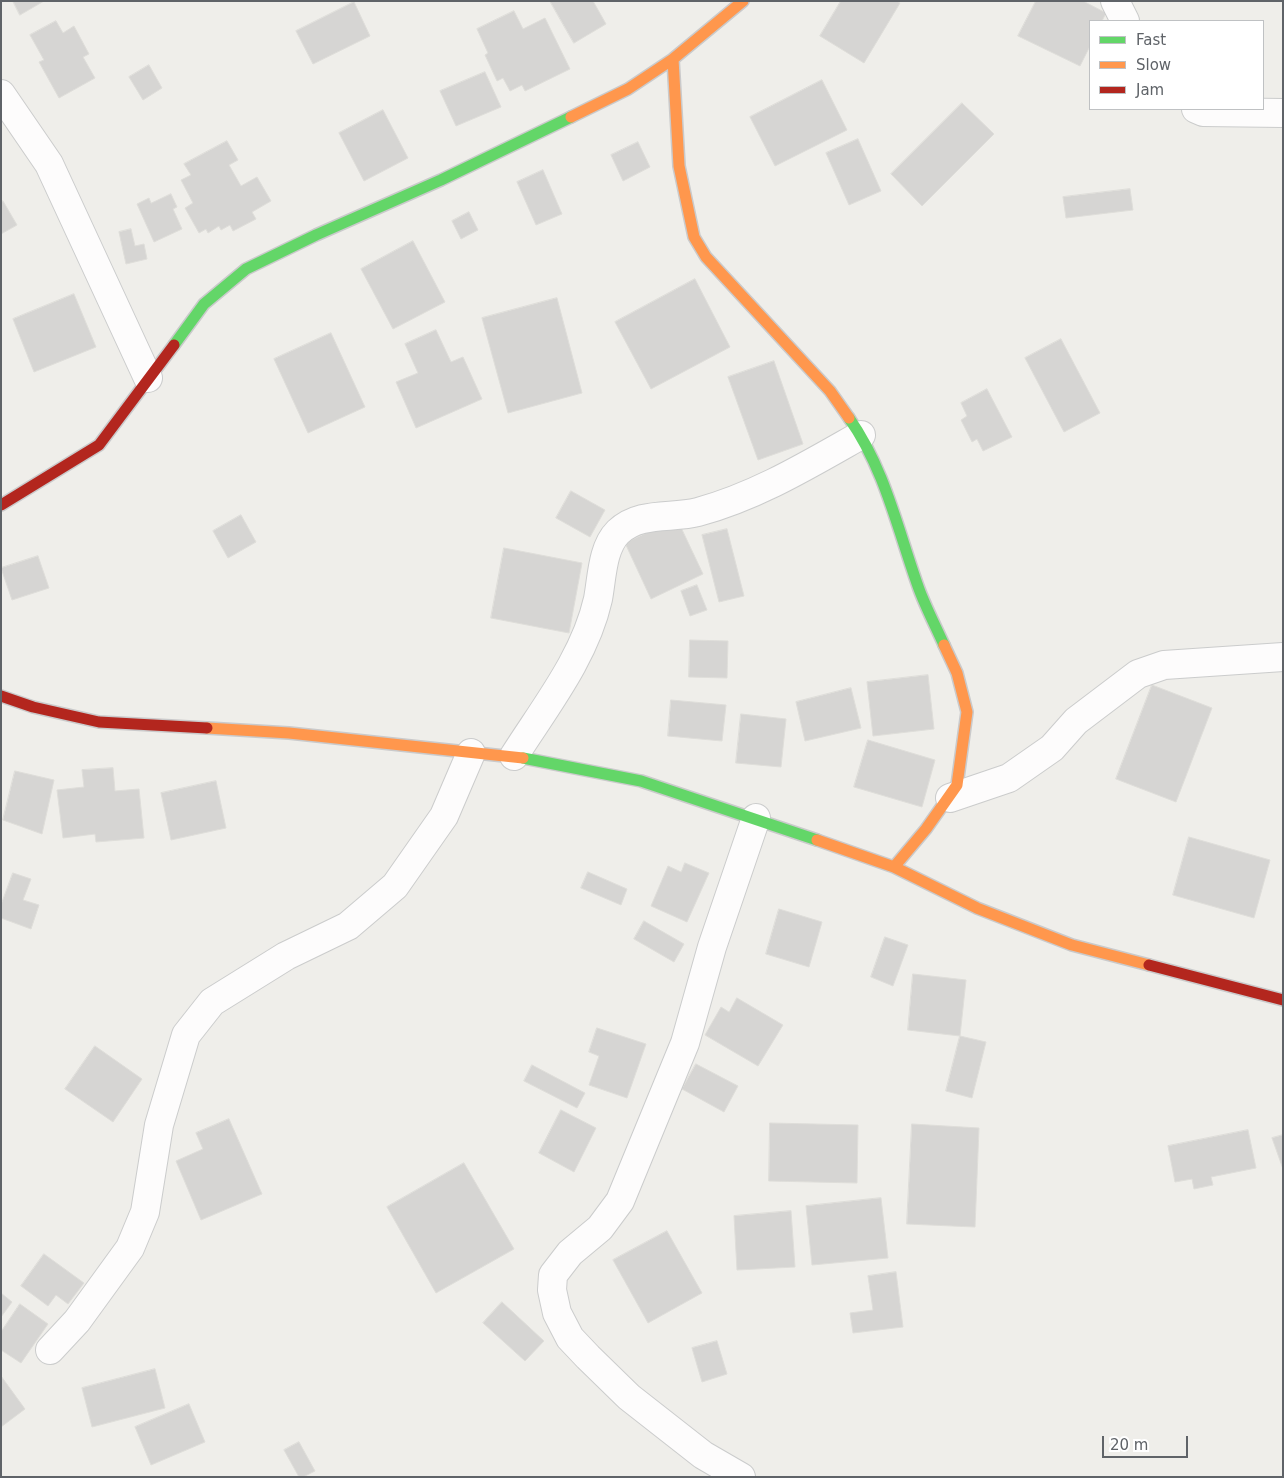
<!DOCTYPE html>
<style>
body{margin:0}
#map{position:relative;width:1284px;height:1478px;overflow:hidden;background:#efeeea;font-family:"DejaVu Sans",sans-serif}
canvas{display:block}
.frame{position:absolute;inset:0;border:2px solid #5f6368;pointer-events:none}
.legend{position:absolute;left:1089px;top:20px;width:175px;height:90px;box-sizing:border-box;background:#fff;border:1px solid #bfc1c3;margin:0;padding:6px 9px;list-style:none;font-size:15px;color:#5f6368}
.legend li{display:flex;align-items:center;gap:10px;height:25px}
.legend b{width:25px;border:1px solid #bfc1c3}
.scale{position:absolute;left:1102px;top:1436px;width:86px;height:22px;box-sizing:border-box;border:2px solid #5f6368;border-top:0;padding-left:6px;font-size:15px;line-height:18px;white-space:nowrap;color:#5f6368;-webkit-text-stroke:4px #fff;paint-order:stroke}
</style>
<div id="map">
<canvas width="1284" height="1478"></canvas>
<div class="frame"></div>
<ul class="legend">
<li><b style="height:6px;background:#63d668"></b>Fast</li>
<li><b style="height:6px;background:#ff974d"></b>Slow</li>
<li><b style="height:6px;background:#b3261e"></b>Jam</li>
</ul>
<div class="scale">20 m</div>
</div>
<script>
const ctx = document.querySelector('canvas').getContext('2d');
ctx.lineJoin = 'round';
function fill(path, color) {
  ctx.fillStyle = color;
  ctx.fill(path, 'evenodd');
}
function stroke(path, color, width, dash) {
  ctx.strokeStyle = color;
  ctx.lineWidth = width;
  ctx.lineCap = dash ? 'butt' : 'round';
  ctx.setLineDash(dash || []);
  ctx.stroke(path);
}
const building = new Path2D(`
 M 13,1 L 44,1 L 20,15 Z
 M 550,1 L 593,1 L 606,24 L 574,43 Z
 M 841,1 L 897,1 L 900,3 L 864,63 L 820,36 Z
 M 1036,1 L 1083,1 L 1106,13 L 1102,21 L 1090,21 L 1090,46 L 1080,66 L 1018,36 Z
 M 354,2 L 370,36 L 313,64 L 296,31 Z
 M 514,11 L 523,29 L 545,18 L 570,69 L 525,91 L 522,85 L 510,91 L 503,78 L 497,81 L 485,55 L 488,53 L 477,29 Z
 M 56,21 L 63,33 L 74,26 L 89,54 L 83,57 L 95,78 L 59,98 L 39,62 L 44,60 L 30,35 Z
 M 149,65 L 162,88 L 143,100 L 129,77 Z
 M 485,72 L 501,107 L 456,126 L 440,91 Z
 M 822,80 L 847,130 L 775,166 L 750,117 Z
 M 962,103 L 994,134 L 922,206 L 891,174 Z
 M 383,110 L 408,158 L 364,181 L 339,133 Z
 M 858,139 L 881,191 L 849,205 L 826,153 Z
 M 227,141 L 238,160 L 229,165 L 241,186 L 257,177 L 271,201 L 252,212 L 256,219 L 233,231 L 230,225 L 221,230 L 219,226 L 208,233 L 206,229 L 199,233 L 185,208 L 193,203 L 181,180 L 191,175 L 184,164 Z
 M 638,142 L 650,167 L 623,181 L 611,155 Z
 M 543,170 L 562,214 L 536,225 L 517,182 Z
 M 1130,189 L 1133,210 L 1066,218 L 1063,197 Z
 M 171,194 L 177,207 L 173,209 L 182,229 L 154,242 L 137,204 L 149,198 L 151,203 Z
 M 3,201 L 17,225 L 1,234 L 1,202 Z
 M 469,212 L 478,230 L 461,239 L 452,221 Z
 M 131,229 L 135,246 L 144,244 L 147,259 L 126,264 L 119,232 Z
 M 413,241 L 445,302 L 393,329 L 361,269 Z
 M 695,279 L 730,347 L 651,389 L 615,322 Z
 M 74,294 L 96,347 L 34,372 L 13,319 Z
 M 557,298 L 582,393 L 508,413 L 482,318 Z
 M 436,330 L 451,362 L 463,357 L 482,399 L 416,428 L 396,382 L 418,373 L 405,344 Z
 M 331,333 L 365,407 L 308,433 L 274,359 Z
 M 1061,339 L 1100,413 L 1064,432 L 1025,358 Z
 M 774,361 L 803,444 L 758,460 L 728,377 Z
 M 987,389 L 1012,437 L 983,451 L 977,439 L 972,442 L 961,420 L 967,416 L 961,403 Z
 M 571,491 L 605,510 L 590,537 L 556,518 Z
 M 241,515 L 256,542 L 228,558 L 213,531 Z
 M 677,519 L 703,574 L 651,599 L 625,543 Z
 M 727,529 L 744,596 L 719,602 L 702,535 Z
 M 504,548 L 582,563 L 569,633 L 491,618 Z
 M 38,556 L 49,588 L 12,600 L 1,568 Z
 M 697,585 L 707,610 L 690,616 L 681,591 Z
 M 690,640 L 728,641 L 727,678 L 689,677 Z
 M 928,675 L 934,729 L 873,736 L 867,682 Z
 M 1152,685 L 1212,708 L 1176,802 L 1116,779 Z
 M 851,688 L 861,728 L 805,741 L 796,702 Z
 M 671,700 L 726,705 L 722,741 L 668,736 Z
 M 741,714 L 786,719 L 781,767 L 736,763 Z
 M 868,740 L 935,760 L 922,807 L 854,787 Z
 M 113,768 L 115,791 L 139,789 L 144,838 L 96,842 L 95,834 L 63,838 L 57,790 L 84,787 L 82,770 Z
 M 15,771 L 54,780 L 42,834 L 3,820 Z
 M 216,781 L 226,828 L 171,840 L 161,793 Z
 M 1189,837 L 1270,860 L 1254,918 L 1173,895 Z
 M 685,863 L 709,873 L 687,922 L 651,906 L 668,866 L 681,872 Z
 M 588,872 L 627,889 L 621,905 L 581,888 Z
 M 13,873 L 31,879 L 23,900 L 39,905 L 31,929 L 1,918 L 1,905 Z
 M 779,909 L 822,922 L 809,967 L 766,954 Z
 M 644,921 L 684,944 L 674,962 L 634,939 Z
 M 885,937 L 908,945 L 893,986 L 871,977 Z
 M 913,974 L 966,980 L 960,1036 L 908,1030 Z
 M 737,998 L 783,1025 L 758,1066 L 705,1035 L 721,1007 L 729,1012 Z
 M 597,1028 L 646,1044 L 627,1098 L 589,1085 L 599,1056 L 589,1052 Z
 M 960,1036 L 986,1042 L 972,1098 L 946,1091 Z
 M 95,1046 L 142,1079 L 113,1122 L 65,1089 Z
 M 696,1064 L 738,1086 L 724,1112 L 682,1089 Z
 M 532,1065 L 585,1093 L 577,1108 L 524,1081 Z
 M 561,1110 L 596,1128 L 574,1172 L 539,1153 Z
 M 229,1119 L 262,1194 L 201,1220 L 176,1161 L 203,1149 L 196,1133 Z
 M 770,1123 L 858,1125 L 857,1183 L 769,1181 Z
 M 912,1124 L 979,1128 L 975,1227 L 907,1224 Z
 M 1248,1130 L 1256,1168 L 1211,1177 L 1213,1185 L 1194,1189 L 1192,1179 L 1175,1182 L 1168,1146 Z
 M 1283,1135 L 1283,1169 L 1272,1138 Z
 M 464,1163 L 514,1249 L 436,1293 L 387,1207 Z
 M 881,1198 L 888,1258 L 812,1265 L 806,1206 Z
 M 791,1211 L 795,1267 L 737,1270 L 734,1216 Z
 M 667,1231 L 702,1293 L 648,1323 L 613,1260 Z
 M 44,1254 L 84,1283 L 68,1304 L 56,1295 L 48,1306 L 21,1286 Z
 M 896,1272 L 903,1327 L 853,1333 L 850,1313 L 873,1310 L 868,1276 Z
 M 1,1293 L 12,1302 L 1,1317 Z
 M 502,1302 L 544,1341 L 525,1361 L 483,1323 Z
 M 20,1304 L 48,1324 L 21,1363 L 1,1350 L 1,1332 Z
 M 717,1341 L 727,1374 L 702,1382 L 692,1348 Z
 M 155,1369 L 165,1408 L 92,1427 L 82,1388 Z
 M 1,1376 L 25,1409 L 1,1427 Z
 M 189,1404 L 205,1442 L 151,1465 L 135,1427 Z
 M 299,1442 L 315,1471 L 303,1477 L 299,1477 L 284,1450 Z`);
const street = new Path2D(`
 M 1115,1 L 1125,21
 M 1,94 L 49,164 L 148,378
 M 1196,109 L 1203,112 L 1283,113
 M 514,756 C 545,707 585,657 598,599 C 602,578 602,548 618,532 C 640,511 671,519 698,512 C 757,496 808,465 861,435
 M 950,798 L 1009,778 L 1052,748 L 1076,721 L 1138,674 L 1164,665 L 1283,657
 M 50,1350 L 77,1321 L 130,1248 L 145,1212 L 159,1125 L 186,1035 L 212,1002 L 286,956 L 348,926 L 395,886 L 444,816 L 471,753
 M 741,1477 L 703,1455 L 629,1397 L 588,1357 L 570,1338 L 557,1313 L 552,1290 L 553,1275 L 570,1253 L 600,1228 L 620,1201 L 685,1043 L 712,947 L 756,818`);
const fast = new Path2D(`
 M 174,345 L 204,304 L 246,269 L 316,235 L 441,180 L 571,117
 M 849,418 C 885,469 898,531 919,589 C 926,608 936,627 944,645
 M 523,758 L 641,781 L 817,840`);
const slow = new Path2D(`
 M 673,59 L 679,166 L 694,237 L 706,257 L 830,391 L 849,418
 M 571,117 L 628,89 L 673,59 L 743,1
 M 207,728 L 289,733 L 523,758
 M 817,840 L 894,867 L 977,908 L 1072,945 L 1149,965
 M 894,867 L 926,829 L 957,785 L 967,712 L 957,673 L 944,645`);
const jam = new Path2D(`
 M 1,505 L 99,445 L 174,345
 M 1,696 L 33,707 L 99,722 L 207,728
 M 1149,965 L 1283,1000`);
fill(building, '#d6d5d3');
stroke(building, '#deddd9', 1);
stroke(street, '#cbcccc', 30);
stroke(fast, '#cacacb', 14);
stroke(slow, '#cacacb', 14);
stroke(jam, '#cacacb', 14);
stroke(street, '#fdfcfc', 28);
stroke(fast, '#63d668', 11);
stroke(slow, '#ff974d', 11);
stroke(jam, '#b3261e', 11);
</script>
